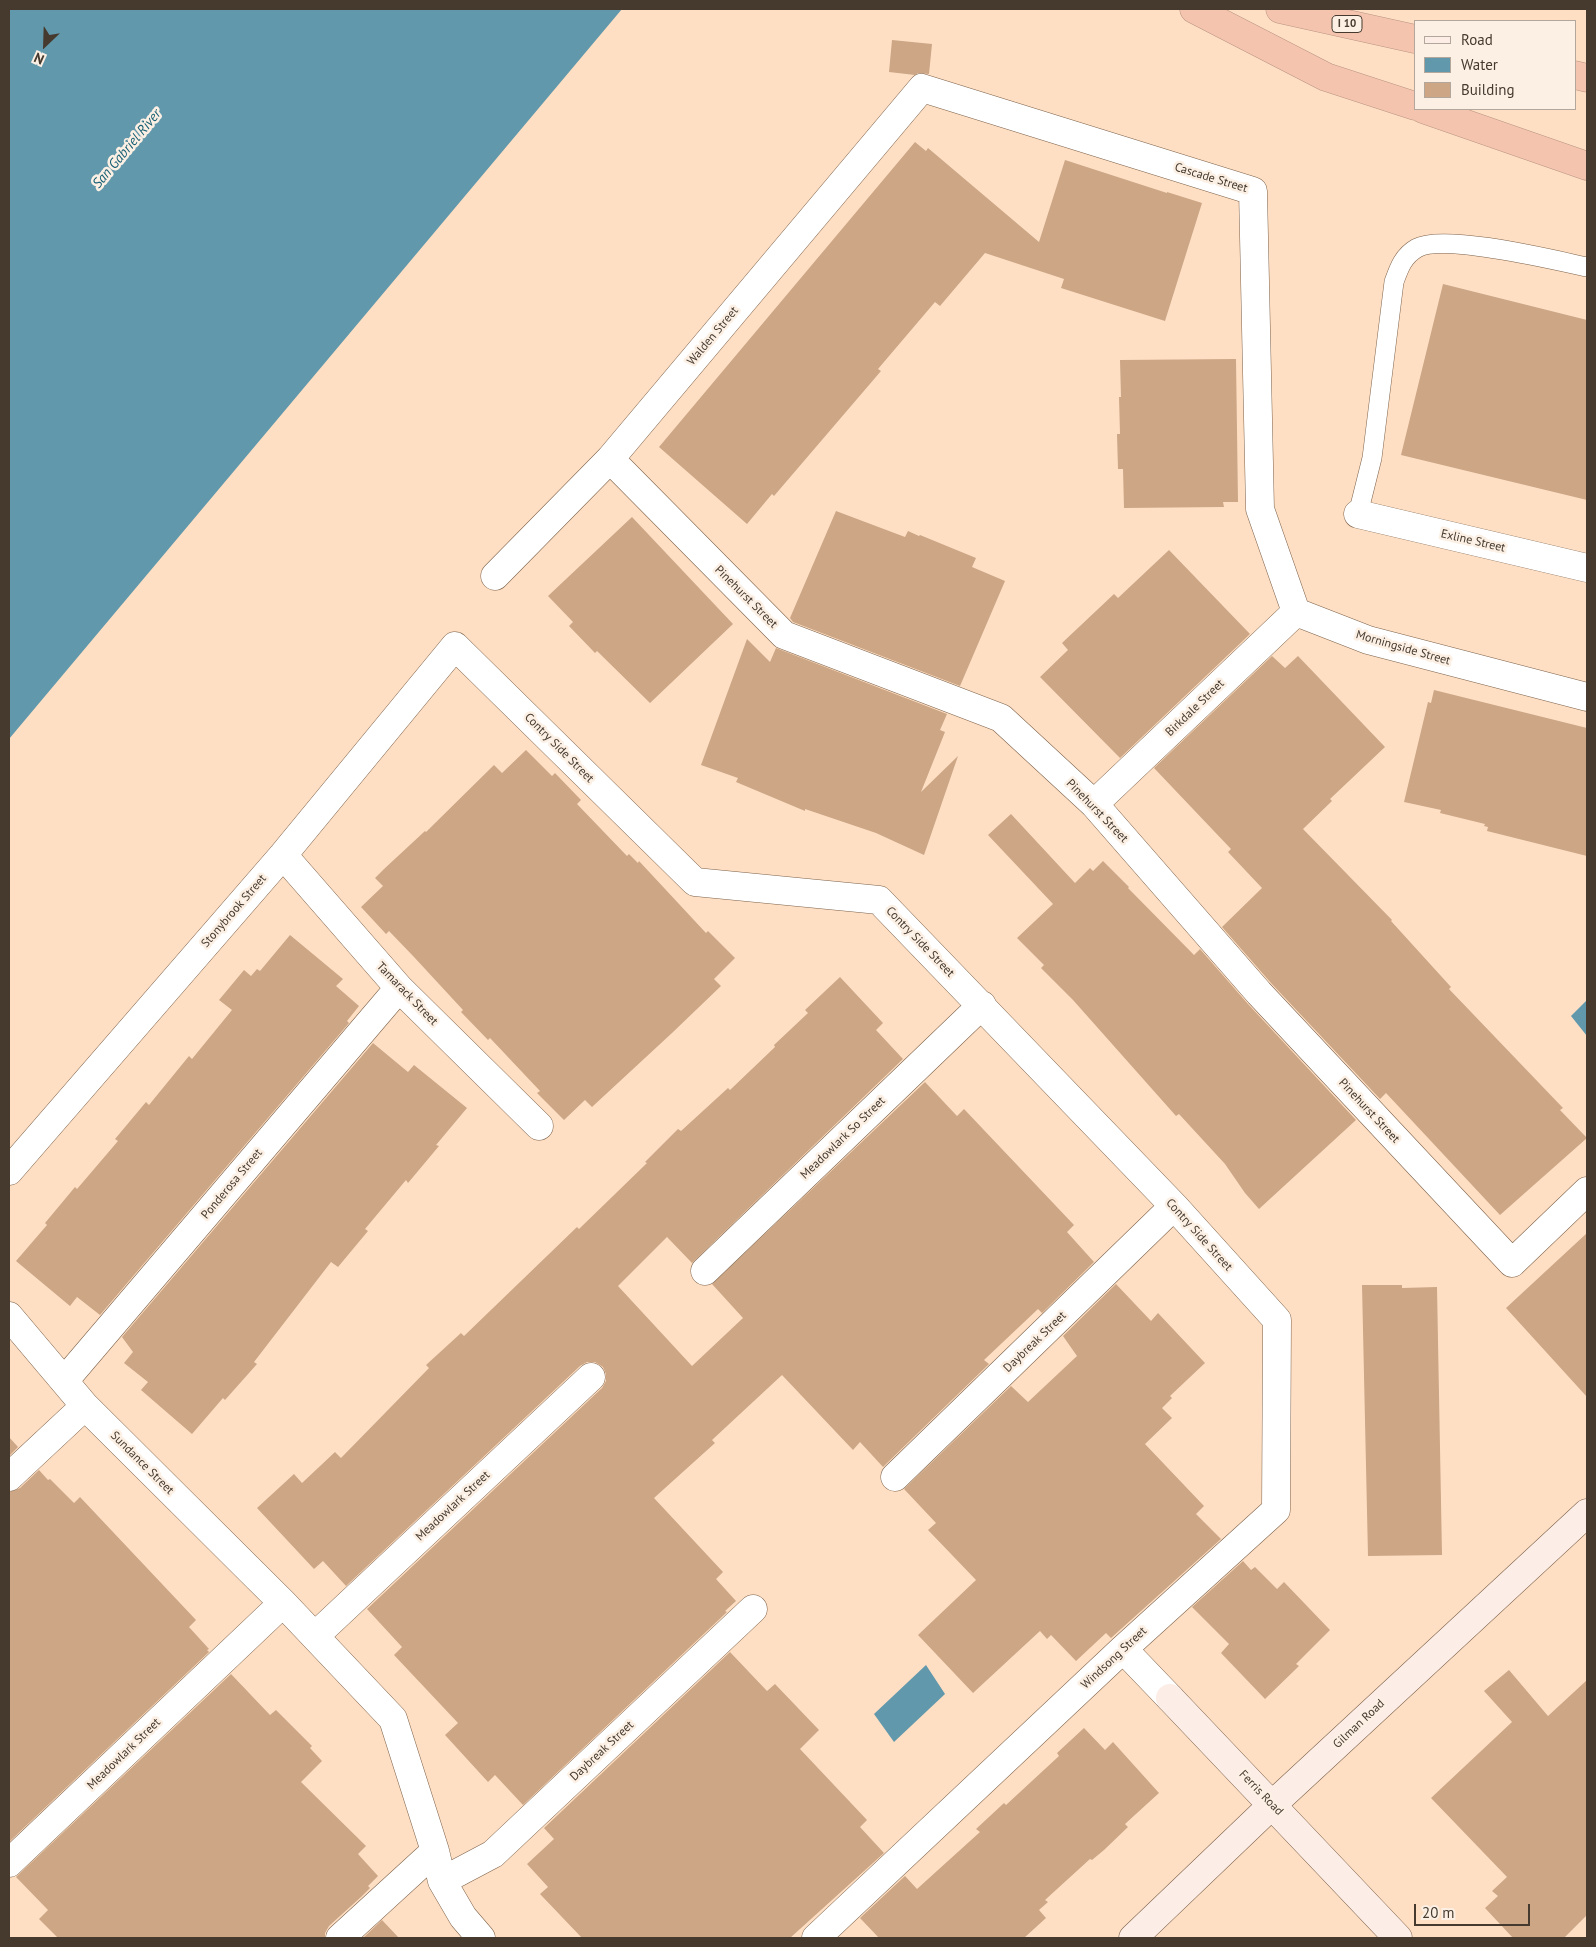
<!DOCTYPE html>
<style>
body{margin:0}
#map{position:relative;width:1596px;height:1947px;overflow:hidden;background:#fedfc4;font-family:"PT Sans",sans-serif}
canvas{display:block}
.frame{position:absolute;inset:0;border:10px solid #463a2f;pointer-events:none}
.legend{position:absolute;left:1414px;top:20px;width:162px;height:90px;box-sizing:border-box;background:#fcf0e5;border:1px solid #b3a79c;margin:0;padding:6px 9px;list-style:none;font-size:15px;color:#463a2f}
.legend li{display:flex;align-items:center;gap:10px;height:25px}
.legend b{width:25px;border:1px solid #b3a79c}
.north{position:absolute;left:20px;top:20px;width:50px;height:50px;-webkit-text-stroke:4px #fcf0e5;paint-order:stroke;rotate:204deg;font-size:14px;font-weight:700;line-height:20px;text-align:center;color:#463a2f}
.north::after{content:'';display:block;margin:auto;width:18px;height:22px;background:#463a2f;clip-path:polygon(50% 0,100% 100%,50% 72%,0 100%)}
.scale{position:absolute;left:1414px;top:1904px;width:116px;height:22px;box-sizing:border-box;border:2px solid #463a2f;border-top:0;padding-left:6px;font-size:15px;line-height:18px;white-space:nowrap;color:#463a2f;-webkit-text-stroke:4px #fcf0e5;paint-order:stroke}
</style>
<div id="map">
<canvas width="1596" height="1947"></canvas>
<div class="frame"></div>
<ul class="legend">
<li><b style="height:6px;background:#fcede7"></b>Road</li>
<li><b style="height:14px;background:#6198ab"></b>Water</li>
<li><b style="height:14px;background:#cca685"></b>Building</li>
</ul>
<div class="north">N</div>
<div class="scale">20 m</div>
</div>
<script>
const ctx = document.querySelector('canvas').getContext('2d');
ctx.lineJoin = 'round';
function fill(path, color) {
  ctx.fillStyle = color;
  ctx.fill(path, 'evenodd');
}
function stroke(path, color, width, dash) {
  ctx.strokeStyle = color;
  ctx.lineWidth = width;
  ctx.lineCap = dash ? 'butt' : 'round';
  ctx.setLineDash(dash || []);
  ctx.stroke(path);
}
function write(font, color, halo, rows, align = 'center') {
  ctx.font = font + ' "PT Sans",sans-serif';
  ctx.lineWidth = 5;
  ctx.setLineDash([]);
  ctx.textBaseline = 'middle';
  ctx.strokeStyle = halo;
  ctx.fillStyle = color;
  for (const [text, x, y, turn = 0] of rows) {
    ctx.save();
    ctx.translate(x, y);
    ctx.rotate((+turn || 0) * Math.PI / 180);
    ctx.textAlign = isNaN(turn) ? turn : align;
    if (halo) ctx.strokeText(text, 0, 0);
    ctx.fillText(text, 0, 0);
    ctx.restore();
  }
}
const water = new Path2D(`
 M 9,9 L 622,9 L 9,739 Z
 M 1587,1000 L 1587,1036 L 1571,1016 Z
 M 926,1665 L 945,1694 L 894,1742 L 874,1714 Z`);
const building = new Path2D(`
 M 892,40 L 932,44 L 929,74 L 918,73 L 915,75 L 889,72 Z
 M 915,142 L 926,151 L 928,148 L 1039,242 L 1065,160 L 1167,193 L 1167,192 L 1202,203 L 1165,321 L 1061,288 L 1064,279 L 985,253 L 940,306 L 935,302 L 878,369 L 881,371 L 774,496 L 772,494 L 747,524 L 659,447 Z
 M 1443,284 L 1587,320 L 1587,500 L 1401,455 Z
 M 1236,359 L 1238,502 L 1223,502 L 1224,507 L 1124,508 L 1123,469 L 1118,469 L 1117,434 L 1120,434 L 1119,397 L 1121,397 L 1120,360 Z
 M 836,511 L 905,537 L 908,531 L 919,536 L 920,535 L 976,558 L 972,567 L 1005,581 L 960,686 L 793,622 L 790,618 Z
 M 632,517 L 733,624 L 650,703 L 597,651 L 595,653 L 569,626 L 573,622 L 548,596 Z
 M 1169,550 L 1250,634 L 1120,758 L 1040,677 L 1068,650 L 1062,643 L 1114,594 L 1118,598 Z
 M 747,639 L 770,662 L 776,648 L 947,714 L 940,730 L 945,732 L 921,792 L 958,756 L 924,855 L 876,833 L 805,809 L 805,811 L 736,782 L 738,778 L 701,765 Z
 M 1272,656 L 1285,668 L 1298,656 L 1385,747 L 1330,799 L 1332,801 L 1303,829 L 1392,920 L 1391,921 L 1451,987 L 1449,989 L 1563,1108 L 1560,1110 L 1587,1138 L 1500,1215 L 1386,1093 L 1380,1099 L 1271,983 L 1222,927 L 1262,888 L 1228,852 L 1231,849 L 1154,768 Z
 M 1434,690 L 1587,728 L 1587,856 L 1487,831 L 1488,827 L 1484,826 L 1485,824 L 1440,813 L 1441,810 L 1404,802 L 1428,702 L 1431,703 Z
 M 526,750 L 552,776 L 555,773 L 581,800 L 577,804 L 627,856 L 629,854 L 638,863 L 639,861 L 706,933 L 708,931 L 735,958 L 714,979 L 721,986 L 672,1033 L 592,1107 L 585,1100 L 564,1120 L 537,1093 L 540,1091 L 490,1038 L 488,1040 L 461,1012 L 463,1010 L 414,957 L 389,931 L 386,934 L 361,907 L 383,886 L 375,878 L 384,869 L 425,831 L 426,832 L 494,765 L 502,773 Z
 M 1011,814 L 1075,883 L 1090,868 L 1093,871 L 1103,861 L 1129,887 L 1128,888 L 1194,955 L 1200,949 L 1248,1004 L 1356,1120 L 1259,1209 L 1245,1193 L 1225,1164 L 1179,1114 L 1176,1116 L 1073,1000 L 1041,968 L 1044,965 L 1017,938 L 1053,904 L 988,835 Z
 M 290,935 L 343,979 L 336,986 L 359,1006 L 347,1021 L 349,1023 L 100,1315 L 77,1297 L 70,1306 L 16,1261 L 47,1225 L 45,1223 L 75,1187 L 77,1189 L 118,1141 L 115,1139 L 146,1102 L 149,1105 L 189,1056 L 192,1059 L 232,1010 L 219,1000 L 244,970 L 251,976 L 257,969 L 260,971 Z
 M 840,977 L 883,1023 L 876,1030 L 903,1059 L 692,1263 L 667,1237 L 618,1286 L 692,1366 L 743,1318 L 712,1284 L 925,1082 L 957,1116 L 964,1109 L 1074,1225 L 1067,1232 L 1094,1262 L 1042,1313 L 1038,1309 L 984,1360 L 989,1364 L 883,1467 L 860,1442 L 853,1450 L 782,1375 L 712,1440 L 715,1443 L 654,1498 L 723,1572 L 716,1579 L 736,1601 L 725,1611 L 727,1612 L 523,1805 L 495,1775 L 488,1782 L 445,1735 L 458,1723 L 394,1655 L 402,1647 L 367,1609 L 602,1388 L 606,1381 L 606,1374 L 603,1367 L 595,1362 L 587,1362 L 580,1366 L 346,1586 L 323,1561 L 314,1569 L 257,1508 L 294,1474 L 302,1483 L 335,1452 L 341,1458 L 429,1368 L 426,1365 L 461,1333 L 464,1336 L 577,1227 L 579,1229 L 647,1163 L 645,1162 L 678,1129 L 681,1131 L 728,1088 L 730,1090 L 775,1047 L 774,1045 L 808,1013 L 805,1010 Z
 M 373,1043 L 408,1072 L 414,1065 L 467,1108 L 436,1145 L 439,1146 L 408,1183 L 406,1180 L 365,1229 L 368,1231 L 338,1267 L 331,1262 L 254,1362 L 257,1364 L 225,1400 L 223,1398 L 192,1434 L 141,1390 L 148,1382 L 124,1363 L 133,1352 L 122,1337 Z
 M 1587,1233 L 1587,1397 L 1506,1308 Z
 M 1116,1284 L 1151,1321 L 1158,1313 L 1205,1363 L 1170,1396 L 1172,1398 L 1162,1408 L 1172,1418 L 1145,1444 L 1204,1506 L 1196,1514 L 1221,1539 L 1111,1638 L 1106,1633 L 1076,1661 L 1051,1635 L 1047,1639 L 1040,1631 L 973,1693 L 918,1635 L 976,1580 L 928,1530 L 936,1523 L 904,1489 L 1011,1386 L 1028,1402 L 1077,1356 L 1063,1336 Z
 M 1362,1285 L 1402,1285 L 1402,1288 L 1437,1287 L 1442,1555 L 1368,1556 Z
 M 9,1437 L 18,1447 L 9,1456 Z
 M 39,1470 L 48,1480 L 50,1479 L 74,1503 L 80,1497 L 196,1620 L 189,1627 L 209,1649 L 207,1650 L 209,1652 L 9,1842 L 9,1492 L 20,1488 Z
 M 1243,1561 L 1251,1570 L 1255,1567 L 1277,1589 L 1284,1582 L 1330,1630 L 1296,1664 L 1299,1666 L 1265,1699 L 1221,1653 L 1229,1644 L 1192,1607 Z
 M 730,1652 L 767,1691 L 775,1684 L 819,1730 L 800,1749 L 867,1820 L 860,1827 L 884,1853 L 790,1938 L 582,1938 L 540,1894 L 548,1887 L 527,1864 L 554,1839 L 544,1828 Z
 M 1509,1670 L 1548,1716 L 1587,1680 L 1587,1915 L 1564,1938 L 1513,1938 L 1485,1908 L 1498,1896 L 1492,1891 L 1507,1877 L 1431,1798 L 1512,1722 L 1484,1691 Z
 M 231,1674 L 270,1715 L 276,1710 L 312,1746 L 310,1748 L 322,1761 L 301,1782 L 366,1846 L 358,1854 L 378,1876 L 368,1886 L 370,1888 L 361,1897 L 329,1926 L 325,1933 L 325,1938 L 58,1938 L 39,1919 L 48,1910 L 16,1877 Z
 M 1084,1728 L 1105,1750 L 1113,1742 L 1159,1793 L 1125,1824 L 1128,1827 L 1104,1850 L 1092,1860 L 1090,1859 L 1045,1900 L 1048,1902 L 1039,1910 L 1046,1918 L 1024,1938 L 879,1938 L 860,1918 L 905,1876 L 917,1889 L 980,1832 L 976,1829 L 1004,1803 L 1006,1805 L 1059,1756 L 1057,1753 Z
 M 382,1920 L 399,1938 L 363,1938 Z`);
const lane = new Path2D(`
 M 1358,514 L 1372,458 L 1394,282 C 1399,268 1403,256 1417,248 C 1443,233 1554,260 1587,267`);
const street = new Path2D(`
 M 610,459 L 784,635 L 1001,718 L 1094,804 L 1259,993 L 1512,1263 L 1587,1191
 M 1358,514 L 1587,568
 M 495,576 L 610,459 L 922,88 L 1253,191 L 1260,509 L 1296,612 L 1368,640 L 1587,697
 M 1094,804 L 1296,612
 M 283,855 L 399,988 L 539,1126
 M 9,1171 L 283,855 L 455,646 L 695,882 L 879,900 L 1174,1206 L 1277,1320 L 1276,1510 L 1123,1649 L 816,1938
 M 705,1271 L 982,1005
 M 9,1316 L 85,1406 L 283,1603 L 393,1719 L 435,1851 L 442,1881 L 463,1917 L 481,1938
 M 65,1380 L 399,988
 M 9,1477 L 85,1406
 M 895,1477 L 1174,1206
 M 315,1636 L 591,1377
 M 1123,1649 L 1170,1698
 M 9,1863 L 283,1603
 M 442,1881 L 493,1854 L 753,1609
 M 340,1938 L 435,1851`);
const secondary = new Path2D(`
 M 1170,1698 L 1398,1938
 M 1133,1938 L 1272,1805 L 1587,1513`);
const highway = new Path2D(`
 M 1194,9 L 1326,77 L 1415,106
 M 1280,9 L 1415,39
 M 1575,75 L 1587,78
 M 1423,109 L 1587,166`);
const shields = [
 [1347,24,30]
];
const shieldNames = [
 ["I 10",1347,24]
];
const streetNames = [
 ["Cascade Street",1211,178,17],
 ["Walden Street",713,336,-50],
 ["Exline Street",1473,541,13],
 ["Pinehurst Street",746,597,45],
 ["Morningside Street",1403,648,16],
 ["Birkdale Street",1195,708,-44],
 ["Contry Side Street",559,748,45],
 ["Pinehurst Street",1097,811,46],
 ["Stonybrook Street",234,911,-49],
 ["Contry Side Street",920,942,46],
 ["Tamarack Street",407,994,46],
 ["Pinehurst Street",1369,1111,47],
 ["Meadowlark So Street",843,1138,-44],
 ["Ponderosa Street",232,1184,-50],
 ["Contry Side Street",1199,1235,48],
 ["Daybreak Street",1035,1342,-44],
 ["Sundance Street",142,1463,45],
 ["Meadowlark Street",453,1506,-43],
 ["Windsong Street",1114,1658,-43],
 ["Gilman Road",1359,1724,-43],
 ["Daybreak Street",602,1751,-43],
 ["Meadowlark Street",124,1754,-44],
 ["Ferris Road",1261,1793,46]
];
const waterNames = [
 ["San Gabriel River",127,149,-50]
];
fill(water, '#6198ab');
fill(building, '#cca685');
stroke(lane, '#7d624a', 20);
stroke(street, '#7d624a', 29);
stroke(secondary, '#7d624a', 29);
stroke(highway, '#b89482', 29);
stroke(lane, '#fff', 19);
stroke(street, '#fff', 28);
stroke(secondary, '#fcede7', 28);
stroke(highway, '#f5c4ae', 28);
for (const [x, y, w] of shields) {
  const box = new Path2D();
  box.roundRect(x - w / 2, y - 8.5, w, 17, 4);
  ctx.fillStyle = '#fcf0e5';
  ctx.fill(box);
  stroke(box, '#463a2f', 1);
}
write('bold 11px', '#463a2f', null, shieldNames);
write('12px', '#463a2f', '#fcf0e5', streetNames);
write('italic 14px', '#175f74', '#fcf0e5', waterNames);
</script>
